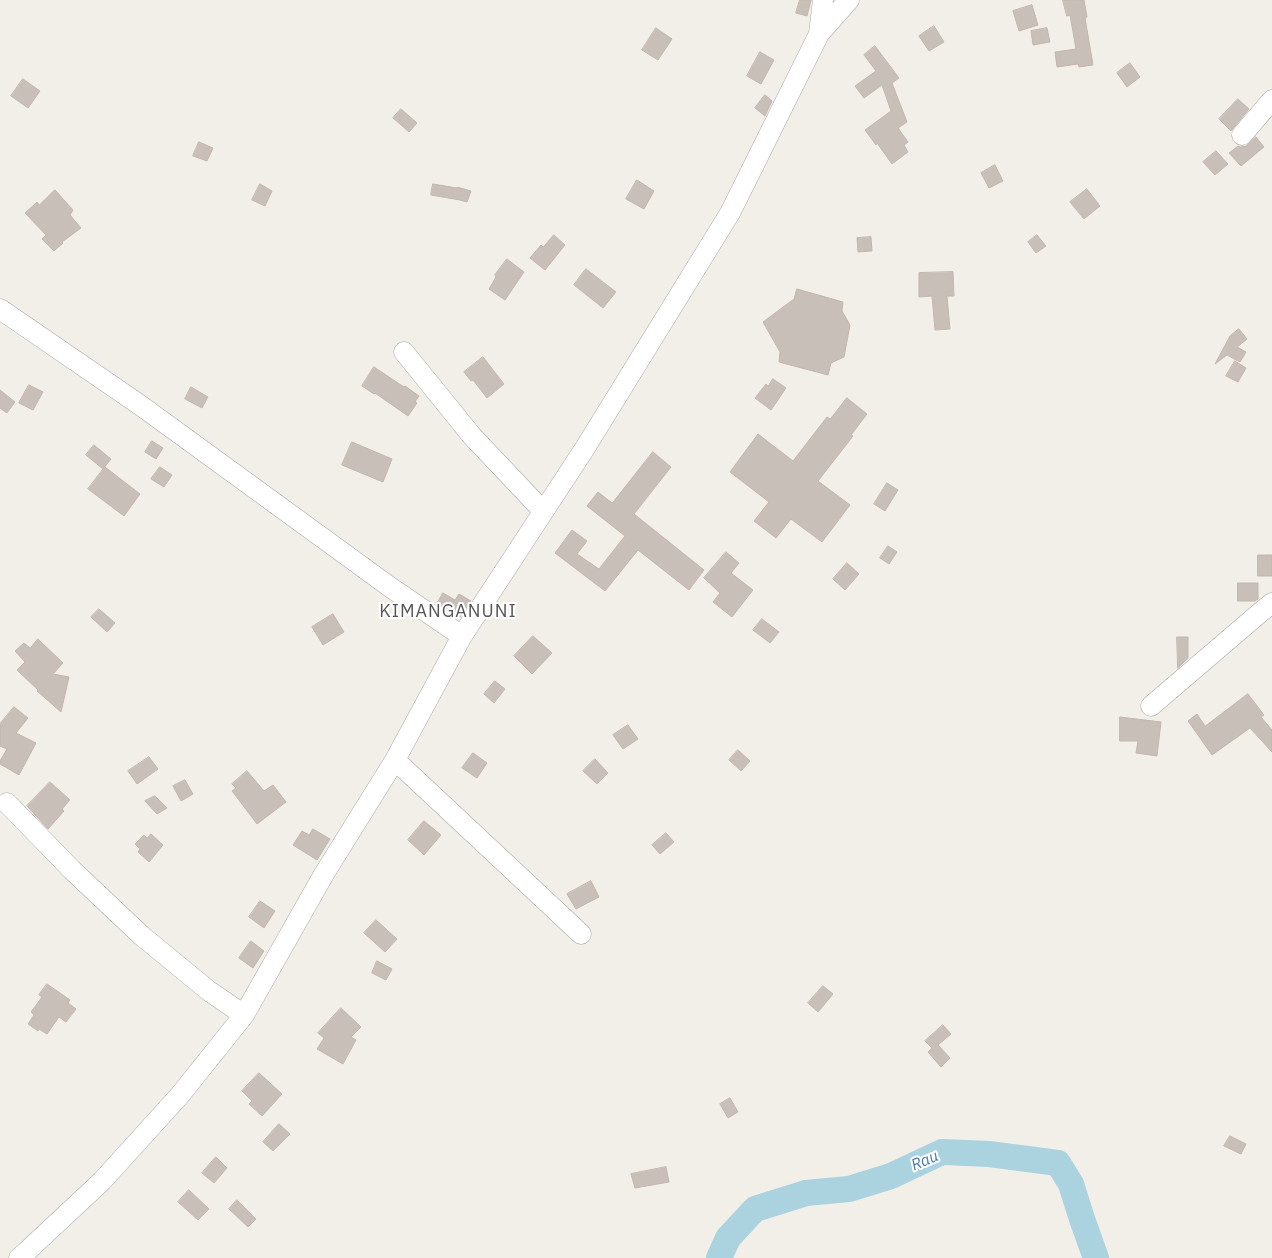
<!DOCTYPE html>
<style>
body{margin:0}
canvas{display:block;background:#f2efe9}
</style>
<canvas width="1272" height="1258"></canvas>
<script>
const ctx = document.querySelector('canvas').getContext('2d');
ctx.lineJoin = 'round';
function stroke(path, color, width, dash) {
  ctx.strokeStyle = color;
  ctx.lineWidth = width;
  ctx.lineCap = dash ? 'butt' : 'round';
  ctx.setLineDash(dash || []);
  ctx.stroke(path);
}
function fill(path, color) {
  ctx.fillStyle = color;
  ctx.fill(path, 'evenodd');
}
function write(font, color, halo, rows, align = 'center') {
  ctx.font = font + ' "IBM Plex Sans",sans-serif';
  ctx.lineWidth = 4;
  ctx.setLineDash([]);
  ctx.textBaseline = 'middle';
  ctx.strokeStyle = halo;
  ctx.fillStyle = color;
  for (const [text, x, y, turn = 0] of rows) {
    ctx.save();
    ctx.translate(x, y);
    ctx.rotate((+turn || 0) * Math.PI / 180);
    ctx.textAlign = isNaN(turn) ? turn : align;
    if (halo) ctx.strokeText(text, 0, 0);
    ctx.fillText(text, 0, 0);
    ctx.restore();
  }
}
const river = new Path2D(`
 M 719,1258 L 728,1238 L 755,1209 L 806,1193 L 849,1189 L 891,1176 L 942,1152 L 989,1154 L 1058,1163 L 1071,1184 L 1082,1219 L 1096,1258`);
const building = new Path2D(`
 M 800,0 L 811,0 L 807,16 L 796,13 Z
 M 1063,0 L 1084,0 L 1087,17 L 1085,18 L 1093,65 L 1079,67 L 1078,64 L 1057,67 L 1055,52 L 1076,49 L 1070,15 L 1067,16 Z
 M 1032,5 L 1038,25 L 1019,31 L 1013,11 Z
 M 934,26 L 944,42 L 929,51 L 919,36 Z
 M 656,28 L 672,39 L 658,60 L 642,50 Z
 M 1047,28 L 1050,42 L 1033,45 L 1031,31 Z
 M 875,46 L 899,78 L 892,83 L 907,122 L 898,128 L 908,142 L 904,145 L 908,152 L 892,164 L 877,143 L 876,145 L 865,130 L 891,111 L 882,85 L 864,98 L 855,86 L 876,71 L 864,55 Z
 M 760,52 L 774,60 L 761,84 L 747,76 Z
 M 1130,63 L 1140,77 L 1127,87 L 1117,73 Z
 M 23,79 L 40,91 L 28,108 L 11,96 Z
 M 765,95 L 772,101 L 765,116 L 755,108 Z
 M 1238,99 L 1249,109 L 1231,131 L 1219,119 Z
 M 401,109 L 417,123 L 409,132 L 393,118 Z
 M 1256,137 L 1264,147 L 1241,166 L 1229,153 L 1238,146 L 1240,147 L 1246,146 Z
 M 199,142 L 213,148 L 207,161 L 193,156 Z
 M 1216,151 L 1228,164 L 1215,175 L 1203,162 Z
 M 995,165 L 1003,181 L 989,188 L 981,173 Z
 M 637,180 L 654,191 L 644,209 L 626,199 Z
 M 260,184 L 272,191 L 265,206 L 252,200 Z
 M 433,184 L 457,188 L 457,187 L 471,191 L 467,202 L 460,200 L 431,195 Z
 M 1087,189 L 1100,206 L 1084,219 L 1070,202 Z
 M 55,190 L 73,210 L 70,215 L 81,228 L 62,242 L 63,243 L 54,251 L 42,239 L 46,235 L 25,213 L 37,202 L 39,205 Z
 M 554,235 L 565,245 L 545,270 L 530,258 L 541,245 L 543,247 Z
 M 1037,235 L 1046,246 L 1036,253 L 1028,242 Z
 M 871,237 L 872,251 L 858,252 L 857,238 Z
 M 507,259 L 524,272 L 505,300 L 489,289 L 496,277 L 495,275 Z
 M 586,269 L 616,292 L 603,308 L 574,285 Z
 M 953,272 L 954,296 L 947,296 L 950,329 L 935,330 L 932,296 L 919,297 L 919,273 Z
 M 797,289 L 843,302 L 842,311 L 850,325 L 844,357 L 831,363 L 828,375 L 779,362 L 780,352 L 763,322 L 794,299 Z
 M 1239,329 L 1247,339 L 1237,347 L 1246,352 L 1240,362 L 1227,355 L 1215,364 L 1230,336 Z
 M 483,357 L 504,384 L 487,398 L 473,380 L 471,381 L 464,372 Z
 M 1235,361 L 1246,368 L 1238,382 L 1226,376 Z
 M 374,367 L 404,387 L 405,386 L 419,396 L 415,402 L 417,403 L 408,416 L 375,393 L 374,394 L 362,386 Z
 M 773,379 L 786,388 L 771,410 L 755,398 L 766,384 L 768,386 Z
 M 29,385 L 43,392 L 33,410 L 19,403 Z
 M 191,387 L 208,397 L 202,408 L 185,399 Z
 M 0,390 L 15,402 L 7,413 L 0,408 Z
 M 847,398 L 867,414 L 851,435 L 853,436 L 818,481 L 850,505 L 822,542 L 791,519 L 776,538 L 754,521 L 769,502 L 730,472 L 758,434 L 793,461 L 827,417 L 830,419 Z
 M 152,441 L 163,448 L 156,459 L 145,452 Z
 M 352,442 L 392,459 L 383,482 L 342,465 Z
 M 94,445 L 111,459 L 103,469 L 86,455 Z
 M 653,452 L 671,467 L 634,514 L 704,570 L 689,590 L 638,550 L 605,591 L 555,553 L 572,530 L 587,541 L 577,554 L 599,569 L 625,536 L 587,506 L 598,492 L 612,503 Z
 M 105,467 L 140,494 L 124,516 L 88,489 Z
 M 160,467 L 172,475 L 164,487 L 151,479 Z
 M 887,483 L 898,490 L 885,511 L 874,504 Z
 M 888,546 L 897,552 L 889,564 L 880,558 Z
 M 726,552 L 739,563 L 731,573 L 753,590 L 732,617 L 713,602 L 720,593 L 704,578 Z
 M 1258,555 L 1272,555 L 1272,576 L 1258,576 Z
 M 847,563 L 859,574 L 845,590 L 833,579 Z
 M 1238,583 L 1258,583 L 1258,599 L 1255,601 L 1238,601 Z
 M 443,593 L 455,600 L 459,594 L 471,601 L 460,617 L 437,604 Z
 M 99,609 L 115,623 L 107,632 L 91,617 Z
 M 333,614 L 344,632 L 323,645 L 312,627 Z
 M 762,619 L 779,632 L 770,643 L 753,630 Z
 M 533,636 L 552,653 L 532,674 L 514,656 Z
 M 1177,637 L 1188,637 L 1188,658 L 1178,668 Z
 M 38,639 L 63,663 L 53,674 L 69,677 L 61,712 L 37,691 L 38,690 L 17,670 L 25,662 L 15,651 L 24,643 L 30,648 Z
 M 495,681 L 505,689 L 494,703 L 484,694 Z
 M 1248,694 L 1264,715 L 1261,717 L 1272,730 L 1272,752 L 1250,728 L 1212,755 L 1188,721 L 1197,714 L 1205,726 Z
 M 14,707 L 28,718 L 16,733 L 36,743 L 19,775 L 0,764 L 0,761 L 7,749 L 0,746 L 0,724 Z
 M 1120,717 L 1161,722 L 1157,756 L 1136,753 L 1138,741 L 1120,741 Z
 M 628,725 L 638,739 L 623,749 L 613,735 Z
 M 738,750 L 750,761 L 741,771 L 729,760 Z
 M 473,753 L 487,763 L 477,778 L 462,768 Z
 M 149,757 L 158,769 L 137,784 L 128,771 Z
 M 595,759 L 608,773 L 597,784 L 583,771 Z
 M 247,771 L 264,791 L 273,785 L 286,802 L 257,824 L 232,791 L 236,788 L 232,784 Z
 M 185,780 L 193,794 L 181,801 L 173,786 Z
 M 50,782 L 70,800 L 62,809 L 64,811 L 48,829 L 27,806 Z
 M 155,796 L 167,808 L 157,814 L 145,801 Z
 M 424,821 L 441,835 L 424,855 L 408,840 Z
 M 313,829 L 330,839 L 317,860 L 293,845 L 302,831 L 309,835 Z
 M 666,833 L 674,842 L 660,854 L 652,845 Z
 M 151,834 L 163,845 L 149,862 L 138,852 L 140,849 L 135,844 L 144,835 L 147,838 Z
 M 591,881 L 599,897 L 576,909 L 567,894 Z
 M 260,901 L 275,911 L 264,928 L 249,917 Z
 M 376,920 L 397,939 L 385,952 L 364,933 Z
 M 251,941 L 264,951 L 253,968 L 239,958 Z
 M 377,961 L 392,969 L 386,980 L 372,973 Z
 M 47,984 L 70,1000 L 68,1003 L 76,1009 L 66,1022 L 59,1017 L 47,1034 L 39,1029 L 38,1031 L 28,1024 L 34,1015 L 31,1012 L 42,997 L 39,995 Z
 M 823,986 L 833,994 L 818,1012 L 808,1003 Z
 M 341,1008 L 361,1027 L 351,1037 L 356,1040 L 343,1064 L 317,1049 L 324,1038 L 318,1033 Z
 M 943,1025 L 951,1034 L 938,1045 L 950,1058 L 941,1067 L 928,1052 L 932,1048 L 925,1041 Z
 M 259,1073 L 282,1094 L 262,1116 L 249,1104 L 252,1101 L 242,1091 Z
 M 730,1098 L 738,1112 L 728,1118 L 720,1104 Z
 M 279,1124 L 290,1134 L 273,1151 L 263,1142 Z
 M 1230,1136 L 1246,1144 L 1241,1154 L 1224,1146 Z
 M 216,1157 L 227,1168 L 214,1183 L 202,1173 Z
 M 666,1167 L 669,1182 L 635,1188 L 631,1174 Z
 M 189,1190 L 209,1209 L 198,1220 L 178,1202 Z
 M 237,1200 L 256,1219 L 248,1227 L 229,1209 Z`);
const minor = new Path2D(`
 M 819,34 L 823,0
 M 1242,135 L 1272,100
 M 0,309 L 140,405 L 390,587 L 462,636
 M 404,352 L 472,436 L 543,511
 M 1151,706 L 1262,611 L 1272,603
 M 395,760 L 581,934
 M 7,803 L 72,870 L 142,936 L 209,991 L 244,1015
 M 19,1258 L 25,1253 L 102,1181 L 180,1095 L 244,1015 L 324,874 L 395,760 L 462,636 L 585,448 L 730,213 L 819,34 L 849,0`);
const waterNames = [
 ["Rau",925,1161,-23]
];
const quarterNames = [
 ["KIMANGANUNI",448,612]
];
stroke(river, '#aad3df', 26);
fill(building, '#c7bfb8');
stroke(building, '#c4b6ab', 1);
stroke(minor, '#a9a9a9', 21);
stroke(minor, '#fff', 20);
write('italic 16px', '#4a7aab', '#fff', waterNames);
ctx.letterSpacing = '1px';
write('18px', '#555', '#fff', quarterNames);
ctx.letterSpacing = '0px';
</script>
